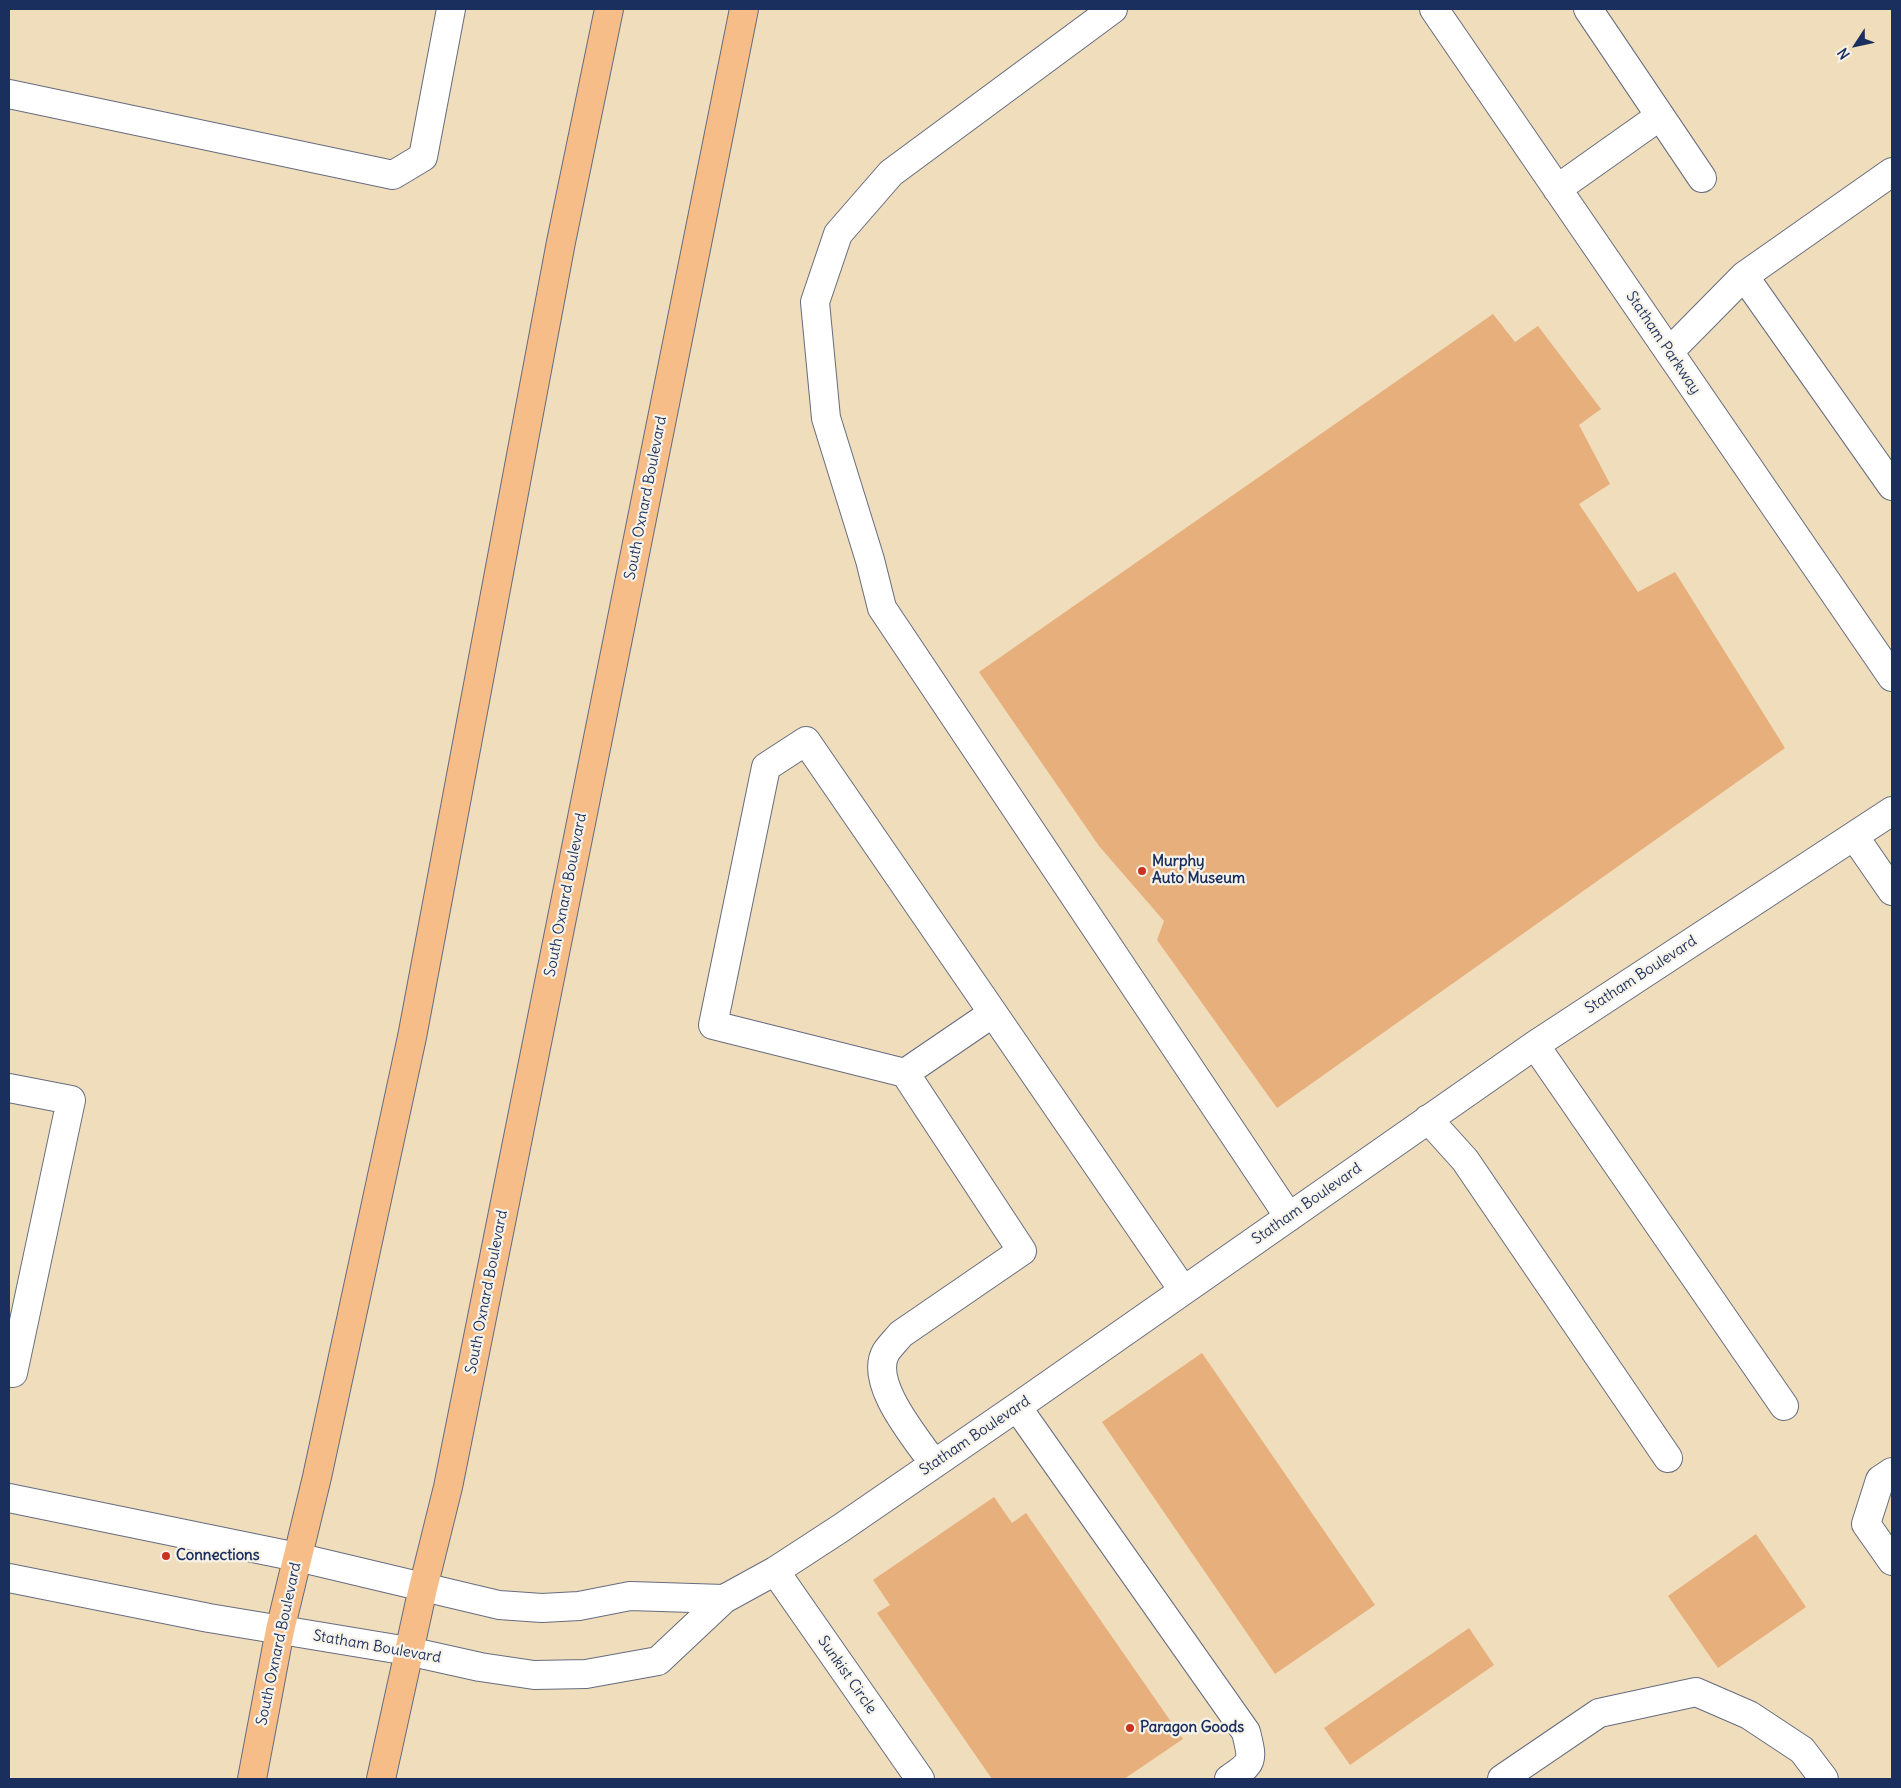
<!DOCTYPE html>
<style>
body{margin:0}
#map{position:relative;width:1901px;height:1788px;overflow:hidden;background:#f0ddbc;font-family:Delius,sans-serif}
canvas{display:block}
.frame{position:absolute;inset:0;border:10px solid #1b2f5e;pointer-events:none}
.north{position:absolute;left:1831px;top:20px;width:50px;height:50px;-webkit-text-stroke:4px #f7f3e8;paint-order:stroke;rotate:235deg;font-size:14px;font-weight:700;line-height:20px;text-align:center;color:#1b2f5e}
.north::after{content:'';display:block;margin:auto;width:18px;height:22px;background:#1b2f5e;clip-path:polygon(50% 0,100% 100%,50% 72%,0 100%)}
</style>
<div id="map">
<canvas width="1901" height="1788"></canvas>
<div class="frame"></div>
<div class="north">N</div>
</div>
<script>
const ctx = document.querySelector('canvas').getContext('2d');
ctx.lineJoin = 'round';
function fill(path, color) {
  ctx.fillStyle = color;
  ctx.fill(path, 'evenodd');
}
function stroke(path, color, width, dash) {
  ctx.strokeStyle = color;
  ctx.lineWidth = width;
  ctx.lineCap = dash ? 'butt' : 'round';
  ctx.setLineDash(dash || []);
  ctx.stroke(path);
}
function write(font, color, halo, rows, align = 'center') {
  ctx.font = font + ' Delius,sans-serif';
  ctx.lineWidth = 4.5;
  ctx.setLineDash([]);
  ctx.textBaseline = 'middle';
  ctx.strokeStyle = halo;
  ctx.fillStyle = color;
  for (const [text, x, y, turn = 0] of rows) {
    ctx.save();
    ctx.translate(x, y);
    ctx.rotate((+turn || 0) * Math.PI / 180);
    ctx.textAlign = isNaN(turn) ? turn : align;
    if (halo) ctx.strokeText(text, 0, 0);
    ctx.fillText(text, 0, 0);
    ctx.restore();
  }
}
const building = new Path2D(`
 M 1493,314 L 1515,342 L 1538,326 L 1601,409 L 1579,425 L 1610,484 L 1579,504 L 1638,592 L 1675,572 L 1785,748 L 1277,1108 L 1157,940 L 1164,921 L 1099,846 L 979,672 Z
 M 1202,1353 L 1375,1605 L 1275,1674 L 1102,1422 Z
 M 994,1497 L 1012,1523 L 1026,1513 L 1183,1739 L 1124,1779 L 992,1779 L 877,1613 L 890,1605 L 873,1580 Z
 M 1756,1534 L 1806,1607 L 1718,1668 L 1668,1596 Z
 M 1469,1628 L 1494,1665 L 1350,1765 L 1324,1728 Z`);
const minor = new Path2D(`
 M 1113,9 L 891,173 L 838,234 L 815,302 L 826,418 L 870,560 L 882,608 L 1289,1217
 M 1434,9 L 1892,677
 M 1588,9 L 1702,178
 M 9,94 L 393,175 L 423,157 L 451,9
 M 1557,189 L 1660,116
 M 1744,276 L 1892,486
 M 1669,352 L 1744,276 L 1892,172
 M 1854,836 L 1892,891
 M 1535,1045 L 1784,1406
 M 905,1073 L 713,1025 L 766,767 L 806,741 L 993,1013
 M 9,1088 L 71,1100 L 13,1373 L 9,1372
 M 1428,1119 L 1465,1160 L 1668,1458
 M 1017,1407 L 1246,1732 C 1253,1761 1254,1762 1229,1779
 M 934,1464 C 917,1439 868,1383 886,1352 C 890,1346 896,1340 901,1334 L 1022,1251 L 905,1073 L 993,1013 L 1183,1290
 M 1892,1472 L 1880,1480 L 1866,1524 L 1892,1561
 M 9,1498 L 297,1557 L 499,1605 L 542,1608 L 579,1606 L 630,1596 L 724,1599
 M 775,1571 L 920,1779
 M 9,1578 L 209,1618 L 408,1651 L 480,1667 L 534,1675 L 586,1674 L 658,1661 L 724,1599 L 775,1571 L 841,1528 L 1017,1407 L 1535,1045 L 1892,811
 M 1502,1779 L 1599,1713 L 1696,1692 L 1749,1715 L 1802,1750 L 1824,1779`);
const major = new Path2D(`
 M 252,1779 L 280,1630 L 317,1477 L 412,1037 L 561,242 L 609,9
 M 381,1779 L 423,1588 L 448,1487 L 744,9`);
const markers = [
 [1142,871,5,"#c8321e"],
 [166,1556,5,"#c8321e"],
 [1130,1728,5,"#c8321e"]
];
const streetNames = [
 ["Statham Parkway",1663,343,56],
 ["South Oxnard Boulevard",646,498,-79],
 ["South Oxnard Boulevard",566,895,-79],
 ["Statham Boulevard",1641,975,-33],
 ["Statham Boulevard",1307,1204,-35],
 ["South Oxnard Boulevard",487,1292,-79],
 ["Statham Boulevard",975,1436,-34],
 ["South Oxnard Boulevard",279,1644,-78],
 ["Statham Boulevard",377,1647,10],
 ["Sunkist Circle",847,1675,55]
];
const poiNames = [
 ["Murphy",1152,862],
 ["Auto Museum",1152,879],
 ["Connections",176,1556],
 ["Paragon Goods",1140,1728]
];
fill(building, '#e6af7c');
stroke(minor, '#666c7f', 30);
stroke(major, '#666c7f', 30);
stroke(minor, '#fff', 28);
stroke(major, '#f7bd88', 28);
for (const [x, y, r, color] of markers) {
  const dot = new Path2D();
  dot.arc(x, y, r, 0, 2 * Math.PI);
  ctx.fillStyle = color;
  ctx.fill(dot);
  stroke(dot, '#f7f3e8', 2);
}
write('15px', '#1b2f5e', '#f7f3e8', streetNames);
write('bold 15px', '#1b2f5e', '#f7f3e8', poiNames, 'left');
</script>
